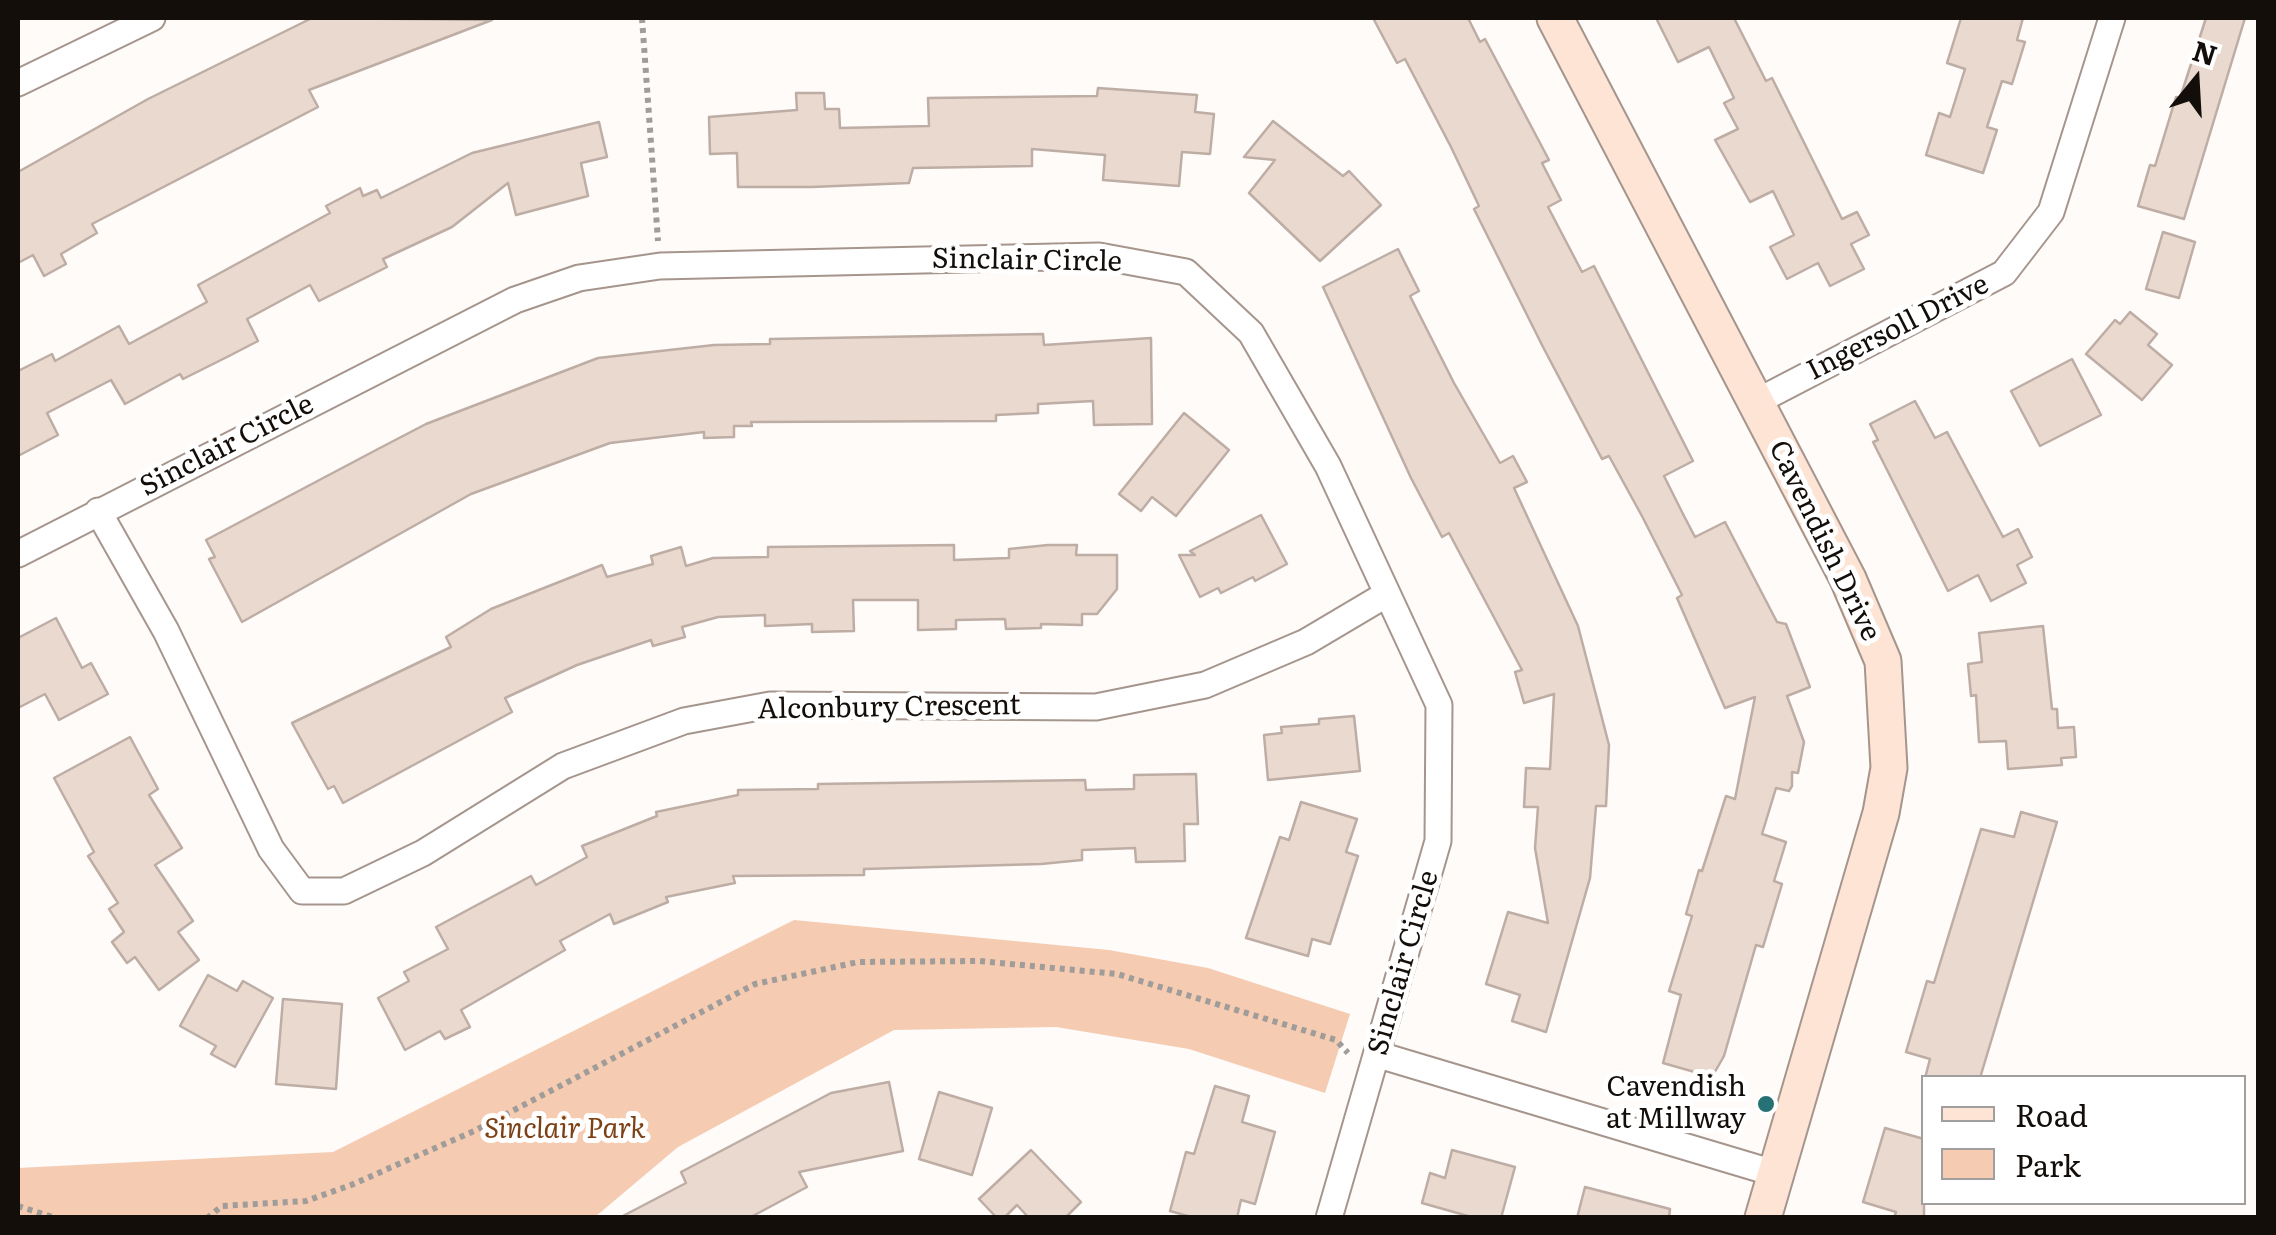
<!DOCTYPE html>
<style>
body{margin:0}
#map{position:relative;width:2276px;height:1235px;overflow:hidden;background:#fefbf9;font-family:Literata,serif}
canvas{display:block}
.frame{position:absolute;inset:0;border:20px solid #130e0a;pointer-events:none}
.legend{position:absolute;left:1921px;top:1075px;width:325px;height:130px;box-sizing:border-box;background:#fff;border:2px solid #a19f9d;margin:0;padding:12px 18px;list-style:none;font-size:30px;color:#130e0a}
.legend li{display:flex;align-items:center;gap:20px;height:50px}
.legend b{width:50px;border:2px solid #a19f9d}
.north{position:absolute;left:2146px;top:30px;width:100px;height:100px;-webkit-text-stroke:8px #fff;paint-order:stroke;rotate:18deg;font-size:28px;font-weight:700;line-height:40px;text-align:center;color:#130e0a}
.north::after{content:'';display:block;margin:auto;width:35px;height:45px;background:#130e0a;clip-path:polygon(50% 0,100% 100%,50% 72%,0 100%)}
</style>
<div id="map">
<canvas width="2276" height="1235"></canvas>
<div class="frame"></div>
<ul class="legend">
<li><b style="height:12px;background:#fde4d4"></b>Road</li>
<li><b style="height:28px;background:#f5cbb2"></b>Park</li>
</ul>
<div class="north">N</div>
</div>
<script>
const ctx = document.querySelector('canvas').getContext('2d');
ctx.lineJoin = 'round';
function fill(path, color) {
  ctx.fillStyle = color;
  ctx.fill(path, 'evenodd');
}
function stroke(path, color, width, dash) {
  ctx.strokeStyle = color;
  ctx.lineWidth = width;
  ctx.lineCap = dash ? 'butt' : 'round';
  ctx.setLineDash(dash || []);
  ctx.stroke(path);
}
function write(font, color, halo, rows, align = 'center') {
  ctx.font = font + ' Literata,serif';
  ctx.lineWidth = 10;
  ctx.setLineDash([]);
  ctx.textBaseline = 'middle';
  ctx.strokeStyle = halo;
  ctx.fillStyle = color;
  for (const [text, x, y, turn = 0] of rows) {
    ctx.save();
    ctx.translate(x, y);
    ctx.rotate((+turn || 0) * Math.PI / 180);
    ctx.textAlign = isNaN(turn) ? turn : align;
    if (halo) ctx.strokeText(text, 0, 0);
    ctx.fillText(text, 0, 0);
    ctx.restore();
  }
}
const green = new Path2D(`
 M 794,920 L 1109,950 L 1208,968 L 1350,1014 L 1325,1093 L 1189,1049 L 1056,1027 L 894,1030 L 678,1147 L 595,1217 L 18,1217 L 18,1168 L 333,1152 Z`);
const building = new Path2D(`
 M 312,18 L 492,20 L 309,90 L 318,107 L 92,224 L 97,233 L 61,254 L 66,264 L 44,276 L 33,255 L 18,263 L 18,172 L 148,99 Z
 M 1373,18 L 1468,18 L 1480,42 L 1485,39 L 1549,160 L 1542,163 L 1561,200 L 1548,207 L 1582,272 L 1594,266 L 1693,461 L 1664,476 L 1683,514 L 1695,537 L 1725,522 L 1777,622 L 1786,624 L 1810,687 L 1787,696 L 1804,742 L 1798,773 L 1792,772 L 1792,786 L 1789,791 L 1776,788 L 1762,834 L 1786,842 L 1774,881 L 1782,884 L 1763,947 L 1756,945 L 1724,1056 L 1712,1077 L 1663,1063 L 1681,995 L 1669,991 L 1692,916 L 1686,914 L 1699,870 L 1702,871 L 1726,796 L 1735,799 L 1755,697 L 1725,708 L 1677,598 L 1682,595 L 1643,518 L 1609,456 L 1602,459 L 1543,347 L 1474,209 L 1479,206 L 1451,147 L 1405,59 L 1397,63 Z
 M 1656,18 L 1734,18 L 1766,81 L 1772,78 L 1842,219 L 1857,212 L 1869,235 L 1851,244 L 1864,269 L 1830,286 L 1818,263 L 1787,279 L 1770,247 L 1794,235 L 1773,191 L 1750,202 L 1715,140 L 1738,129 L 1724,103 L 1734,98 L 1709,47 L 1678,62 Z
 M 1961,18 L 2023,18 L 2017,40 L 2025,42 L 2012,84 L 2002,81 L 1987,127 L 1997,130 L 1983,173 L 1926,155 L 1939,113 L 1950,117 L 1965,69 L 1947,63 Z
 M 2206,18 L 2245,18 L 2184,219 L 2138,206 L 2150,165 L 2155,166 L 2176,97 L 2180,98 Z
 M 1098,88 L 1197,95 L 1195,112 L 1214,114 L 1210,154 L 1182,152 L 1179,186 L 1103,180 L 1105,155 L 1032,149 L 1032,166 L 913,168 L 909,183 L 812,187 L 738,187 L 737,153 L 710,154 L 709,117 L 797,110 L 796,93 L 824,93 L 825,109 L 839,109 L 840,128 L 929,126 L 928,98 L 1097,96 Z
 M 1273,121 L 1343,176 L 1349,171 L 1381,205 L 1320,261 L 1249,193 L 1275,160 L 1244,157 Z
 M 599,122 L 607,157 L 581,163 L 588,196 L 516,215 L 508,183 L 452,227 L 383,259 L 387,267 L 319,301 L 310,285 L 247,319 L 258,341 L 229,356 L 183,379 L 180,374 L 125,404 L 111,380 L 47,413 L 58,435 L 18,456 L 18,371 L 52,354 L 55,361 L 119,326 L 129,344 L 207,302 L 198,285 L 330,213 L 326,206 L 360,188 L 363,196 L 377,190 L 381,198 L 472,153 Z
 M 2163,232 L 2195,242 L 2179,298 L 2146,289 Z
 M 1398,249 L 1419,291 L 1410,296 L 1454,383 L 1500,463 L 1513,456 L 1527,482 L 1514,488 L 1578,626 L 1609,745 L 1606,806 L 1596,806 L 1590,878 L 1546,1032 L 1512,1021 L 1520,995 L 1486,984 L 1508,912 L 1548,923 L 1535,848 L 1538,807 L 1524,807 L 1526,768 L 1550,769 L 1554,694 L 1524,703 L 1515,672 L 1522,670 L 1449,533 L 1442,537 L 1411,478 L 1323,287 Z
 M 2130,312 L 2157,334 L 2148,345 L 2172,365 L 2142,400 L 2086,354 L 2115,320 L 2120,324 Z
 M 1043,334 L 1044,345 L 1151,338 L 1152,424 L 1094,425 L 1093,401 L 1038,404 L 1038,413 L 996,415 L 996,421 L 751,422 L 752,426 L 734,426 L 734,437 L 704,438 L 704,432 L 610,443 L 471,494 L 242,622 L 209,559 L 215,557 L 206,540 L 378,449 L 426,424 L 598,358 L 714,345 L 770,344 L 770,339 Z
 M 2072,359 L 2101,415 L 2040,446 L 2011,391 Z
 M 1915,401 L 1935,438 L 1947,432 L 2003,537 L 2018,529 L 2032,557 L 2017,565 L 2026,583 L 1991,601 L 1978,575 L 1948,591 L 1873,442 L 1878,440 L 1870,424 Z
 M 1184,413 L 1229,450 L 1176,516 L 1152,497 L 1141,511 L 1119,494 Z
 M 1261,515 L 1287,564 L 1255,581 L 1253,577 L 1221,593 L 1218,588 L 1200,597 L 1179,555 L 1195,555 L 1190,551 Z
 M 954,545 L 954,560 L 1009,558 L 1009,549 L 1048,545 L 1077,545 L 1076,555 L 1117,555 L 1117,589 L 1097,614 L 1082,614 L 1082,625 L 1041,624 L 1041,628 L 1006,629 L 1005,619 L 956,620 L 956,629 L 918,630 L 918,600 L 853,600 L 854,631 L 812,632 L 812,624 L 765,626 L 765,615 L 718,617 L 682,627 L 685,637 L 653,646 L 651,640 L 577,665 L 505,698 L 512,712 L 343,803 L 334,786 L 328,789 L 292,723 L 451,647 L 446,637 L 491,609 L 602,565 L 607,577 L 653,564 L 651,556 L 681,547 L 686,566 L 713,558 L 768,557 L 768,547 Z
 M 56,618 L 82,668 L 91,663 L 108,694 L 59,720 L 45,694 L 18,708 L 18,638 Z
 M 2043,626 L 2052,709 L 2057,709 L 2058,728 L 2074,727 L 2076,757 L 2061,758 L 2062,765 L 2008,769 L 2006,741 L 1979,742 L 1976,695 L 1971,696 L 1968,664 L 1982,662 L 1979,633 Z
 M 1354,716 L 1360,771 L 1268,780 L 1264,735 L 1282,733 L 1281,727 L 1319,724 L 1319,719 Z
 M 130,737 L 158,789 L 149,795 L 182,848 L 155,865 L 193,921 L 178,932 L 199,960 L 159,990 L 135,957 L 127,963 L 112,942 L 124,932 L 109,909 L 118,903 L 88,856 L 94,852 L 54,778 Z
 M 1196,774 L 1198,824 L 1184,824 L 1185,861 L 1136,862 L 1135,848 L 1082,850 L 1082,860 L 1041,864 L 864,869 L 864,875 L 733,876 L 735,883 L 666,897 L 668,902 L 614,924 L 610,914 L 560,941 L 565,950 L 461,1010 L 470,1027 L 445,1039 L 440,1031 L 405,1050 L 378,998 L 409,981 L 404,972 L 448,949 L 436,927 L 531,876 L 536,885 L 587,857 L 582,846 L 657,816 L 656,812 L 738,795 L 738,790 L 818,789 L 818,784 L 1085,780 L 1086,790 L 1134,789 L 1134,775 Z
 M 1301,802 L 1357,819 L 1346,852 L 1358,856 L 1330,944 L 1312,939 L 1308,956 L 1246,938 L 1280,837 L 1289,840 Z
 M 2021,812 L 2057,822 L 1980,1078 L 1925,1078 L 1930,1059 L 1906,1052 L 1927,981 L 1934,983 L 1981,829 L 2014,837 Z
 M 208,975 L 237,991 L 243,981 L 273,998 L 235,1067 L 211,1054 L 216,1046 L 180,1026 Z
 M 283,999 L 342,1004 L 336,1089 L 276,1084 Z
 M 889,1082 L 903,1151 L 799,1172 L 807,1187 L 749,1218 L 619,1218 L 686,1183 L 681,1172 L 831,1093 Z
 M 1215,1086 L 1249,1096 L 1242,1122 L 1275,1132 L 1255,1204 L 1241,1200 L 1237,1218 L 1195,1218 L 1170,1211 L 1186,1152 L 1194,1154 Z
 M 939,1092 L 992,1108 L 972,1175 L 919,1159 Z
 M 1885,1128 L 1924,1139 L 1924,1218 L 1894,1218 L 1896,1212 L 1863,1202 Z
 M 1031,1150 L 1081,1202 L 1065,1218 L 1029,1218 L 1017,1205 L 1004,1218 L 997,1218 L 979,1199 Z
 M 1452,1150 L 1515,1167 L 1501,1218 L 1475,1218 L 1422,1203 L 1430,1173 L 1445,1178 Z
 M 1585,1187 L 1670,1209 L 1669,1218 L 1577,1218 Z`);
const path = new Path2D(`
 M 642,18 L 658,241
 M 18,1206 L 56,1218
 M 207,1218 L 222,1206 L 306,1201 L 351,1185 L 474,1131 L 755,984 L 858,962 L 979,961 L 1117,974 L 1336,1040 L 1348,1053`);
const street = new Path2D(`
 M 18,83 L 152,18
 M 1756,402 L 2004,273 L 2051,212 L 2112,18
 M 98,511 L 166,631 L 271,849 L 302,891 L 344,891 L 423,853 L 563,766 L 684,721 L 770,705 L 1096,707 L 1205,685 L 1306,642 L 1387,594
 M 18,554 L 515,300 L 579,278 L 660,266 L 1099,256 L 1186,272 L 1251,333 L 1328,466 L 1439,705 L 1438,841 L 1329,1218
 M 1379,1055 L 1777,1174`);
const secondary = new Path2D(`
 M 1555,18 L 1848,579 L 1883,661 L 1889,768 L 1881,813 L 1763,1218`);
const markers = [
 [1766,1104,10,"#267176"]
];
const streetNames = [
 ["Sinclair Circle",1027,261,1],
 ["Ingersoll Drive",1898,328,-27],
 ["Sinclair Circle",227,446,-27],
 ["Cavendish Drive",1824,541,64],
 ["Alconbury Crescent",889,708,-1],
 ["Sinclair Circle",1404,963,-74]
];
const poiNames = [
 ["Cavendish",1746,1088],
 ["at Millway",1746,1120]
];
const parkNames = [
 ["Sinclair Park",565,1130]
];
fill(green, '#f5cbb2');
fill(building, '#ead9cf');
stroke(building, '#beada4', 2.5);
stroke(street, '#a5958c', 29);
stroke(secondary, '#a5958c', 39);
stroke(path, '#9f9c99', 6, [5, 5]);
stroke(street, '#fff', 25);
stroke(secondary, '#fde4d4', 35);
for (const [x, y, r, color] of markers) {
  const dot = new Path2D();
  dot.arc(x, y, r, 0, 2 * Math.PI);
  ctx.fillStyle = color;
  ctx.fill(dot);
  stroke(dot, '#fff', 4);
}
write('28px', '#130e0a', '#fff', streetNames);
write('28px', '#130e0a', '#fff', poiNames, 'right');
write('italic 28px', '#7c4116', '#fff', parkNames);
</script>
